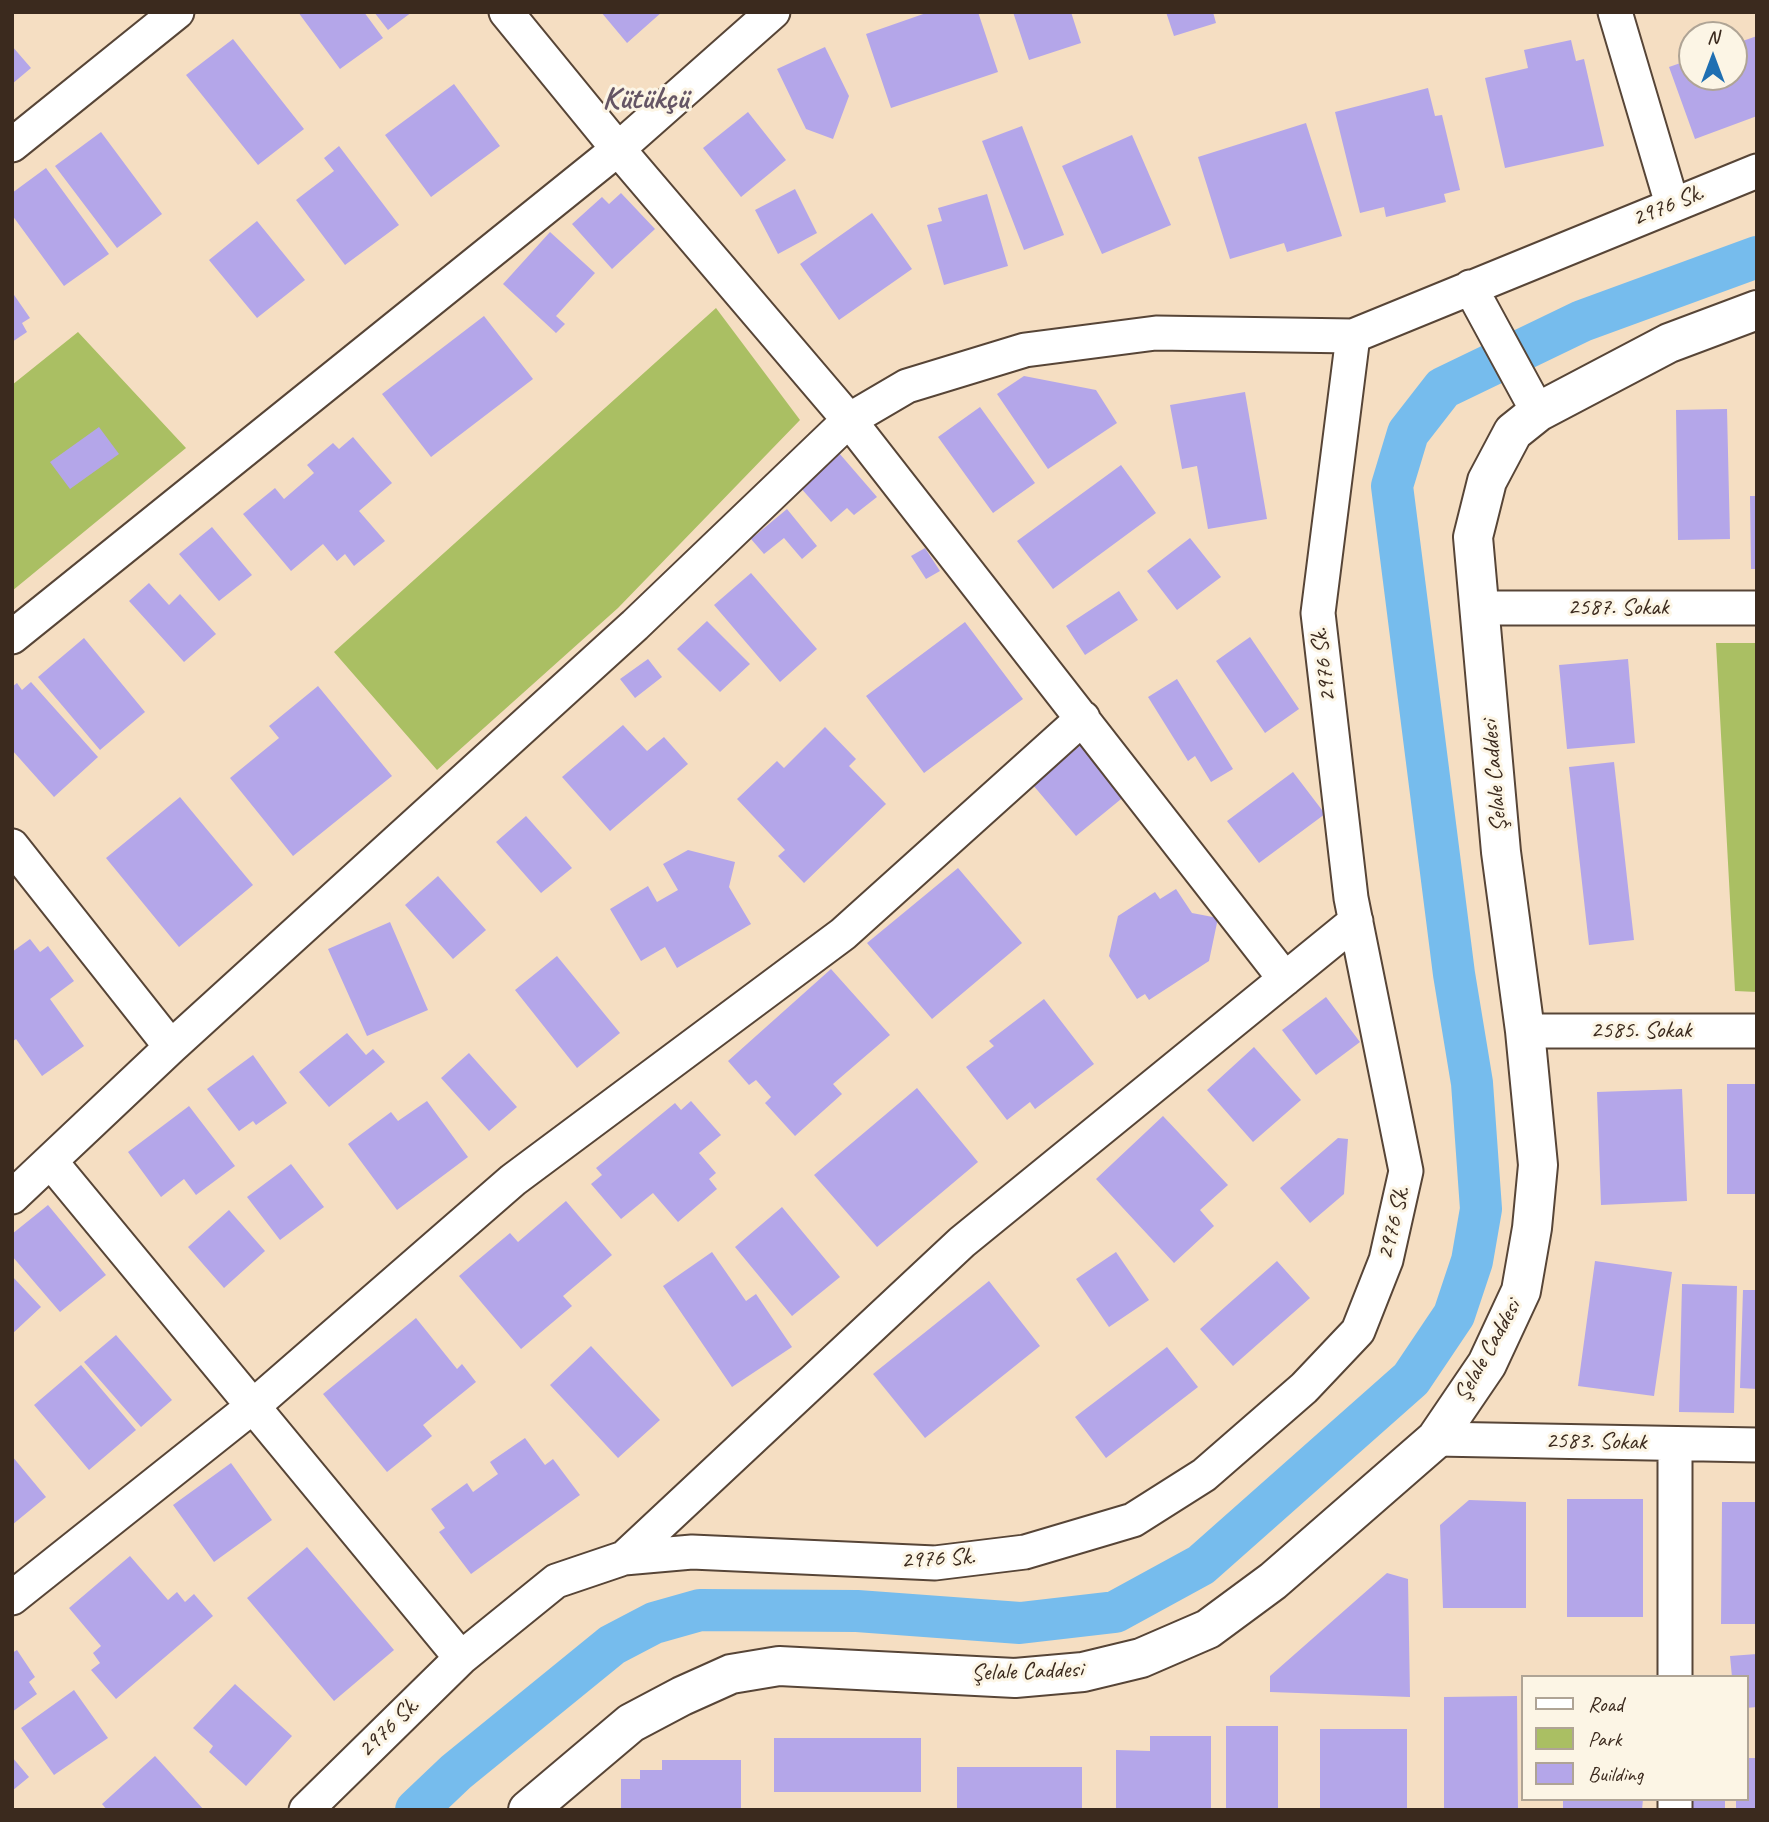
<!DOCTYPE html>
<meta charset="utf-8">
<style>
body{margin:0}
#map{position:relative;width:1769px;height:1822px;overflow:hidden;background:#f5dec2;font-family:Caveat,sans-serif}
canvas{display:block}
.frame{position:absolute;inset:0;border:14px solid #3b2a1e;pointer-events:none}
.legend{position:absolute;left:1521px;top:1675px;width:228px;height:126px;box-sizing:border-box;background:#fcf5e5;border:2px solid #afa495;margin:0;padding:9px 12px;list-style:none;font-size:21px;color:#3b2a1e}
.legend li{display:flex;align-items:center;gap:14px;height:35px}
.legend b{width:35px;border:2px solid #afa495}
.north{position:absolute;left:1678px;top:21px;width:70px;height:70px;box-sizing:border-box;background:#fcf5e5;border:2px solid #afa495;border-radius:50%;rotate:0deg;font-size:19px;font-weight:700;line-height:28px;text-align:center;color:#3b2a1e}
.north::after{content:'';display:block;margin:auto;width:24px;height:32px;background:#1f6fb2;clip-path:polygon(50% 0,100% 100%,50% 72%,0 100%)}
</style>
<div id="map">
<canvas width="1769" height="1822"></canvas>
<div class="frame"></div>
<ul class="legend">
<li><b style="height:9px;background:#fff"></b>Road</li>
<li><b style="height:19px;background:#aabf63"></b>Park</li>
<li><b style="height:19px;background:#b4a6e9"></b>Building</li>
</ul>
<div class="north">N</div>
</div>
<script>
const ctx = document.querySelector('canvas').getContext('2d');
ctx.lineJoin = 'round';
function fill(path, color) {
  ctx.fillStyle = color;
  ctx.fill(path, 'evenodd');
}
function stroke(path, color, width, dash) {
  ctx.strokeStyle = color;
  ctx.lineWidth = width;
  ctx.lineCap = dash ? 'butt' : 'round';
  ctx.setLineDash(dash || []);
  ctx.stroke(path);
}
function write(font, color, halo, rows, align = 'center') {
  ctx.font = font + ' Caveat,sans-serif';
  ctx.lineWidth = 6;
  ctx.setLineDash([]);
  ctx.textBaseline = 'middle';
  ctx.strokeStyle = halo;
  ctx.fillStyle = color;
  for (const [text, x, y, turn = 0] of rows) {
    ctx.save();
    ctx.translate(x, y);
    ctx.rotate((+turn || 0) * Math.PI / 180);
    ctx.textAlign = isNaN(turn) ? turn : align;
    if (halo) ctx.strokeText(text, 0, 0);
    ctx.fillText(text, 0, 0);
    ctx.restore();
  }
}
const green = new Path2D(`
 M 716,308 L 800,420 L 618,608 L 437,770 L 334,652 Z
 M 78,332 L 186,448 L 12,591 L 12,385 Z
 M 1716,643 L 1757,643 L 1757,992 L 1735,991 Z`);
const canal = new Path2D(`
 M 416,1810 L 456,1772 L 612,1645 L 654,1623 L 700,1610 L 857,1611 L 1020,1623 L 1115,1612 L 1201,1565 L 1411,1379 L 1454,1315 L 1472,1261 L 1481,1209 L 1472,1083 L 1454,974 L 1392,486 L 1408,433 L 1443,388 L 1582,321 L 1757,257`);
const building = new Path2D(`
 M 298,12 L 364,12 L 383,38 L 340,69 Z
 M 374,12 L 412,12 L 388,30 Z
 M 601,12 L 662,12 L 627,43 Z
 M 929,12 L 978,12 L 998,72 L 891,108 L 866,34 Z
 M 1013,12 L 1071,12 L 1081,43 L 1029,60 Z
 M 1166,12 L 1213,12 L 1216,23 L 1174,36 Z
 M 1757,36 L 1757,116 L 1695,139 L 1669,67 L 1692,59 L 1692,77 L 1734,77 L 1734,44 Z
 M 233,39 L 304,129 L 258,165 L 186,75 Z
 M 1571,40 L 1576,61 L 1584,59 L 1604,146 L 1505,168 L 1485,78 L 1528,68 L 1524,50 Z
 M 12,46 L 31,68 L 12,84 Z
 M 825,47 L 849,96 L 833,139 L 806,129 L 777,69 Z
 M 454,84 L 500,146 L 431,197 L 385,135 Z
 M 1428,88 L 1435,116 L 1442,115 L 1460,190 L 1444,194 L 1446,202 L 1386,217 L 1384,207 L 1360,213 L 1335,112 Z
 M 748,112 L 786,160 L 741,197 L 703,148 Z
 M 1306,123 L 1342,236 L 1287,252 L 1284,243 L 1230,259 L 1198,157 Z
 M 1022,126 L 1064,235 L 1024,250 L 982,141 Z
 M 101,132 L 162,214 L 117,248 L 55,166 Z
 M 1132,135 L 1171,225 L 1102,254 L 1062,166 Z
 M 339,146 L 399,225 L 345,265 L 296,200 L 334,171 L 324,158 Z
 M 46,168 L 109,254 L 64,286 L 12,215 L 12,193 Z
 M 795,189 L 817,233 L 778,254 L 755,210 Z
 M 621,193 L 655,229 L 612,269 L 572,224 L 602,197 L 609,204 Z
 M 987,194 L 1008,266 L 944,285 L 927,225 L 942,221 L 938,208 Z
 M 872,213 L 912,269 L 839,320 L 800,264 Z
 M 257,221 L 305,280 L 257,318 L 209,260 Z
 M 550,232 L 595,273 L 556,316 L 565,324 L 556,333 L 503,284 Z
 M 12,292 L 30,318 L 22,323 L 27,332 L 12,342 Z
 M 484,316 L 533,379 L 431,457 L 382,394 Z
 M 1024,376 L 1096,390 L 1117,423 L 1048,469 L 997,394 Z
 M 1245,392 L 1267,519 L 1208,529 L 1197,466 L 1182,469 L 1170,405 Z
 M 980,407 L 1035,483 L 993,513 L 938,437 Z
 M 1727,409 L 1730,539 L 1678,540 L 1676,410 Z
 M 99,427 L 119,454 L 70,489 L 50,462 Z
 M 353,437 L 392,483 L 359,511 L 385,541 L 354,566 L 345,554 L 337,561 L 323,544 L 291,571 L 243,514 L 275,488 L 284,499 L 314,473 L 307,465 L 333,443 L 339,449 Z
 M 839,453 L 877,497 L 854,515 L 847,508 L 831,522 L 799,486 Z
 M 1121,465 L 1156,513 L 1053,589 L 1017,541 Z
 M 1750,496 L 1757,496 L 1757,569 L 1751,569 Z
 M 787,509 L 817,546 L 802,559 L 784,538 L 764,554 L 751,539 Z
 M 212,527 L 252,575 L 219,601 L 179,554 Z
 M 1190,538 L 1221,577 L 1177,610 L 1147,571 Z
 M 925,548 L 940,571 L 926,579 L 911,556 Z
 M 751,573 L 817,649 L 780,682 L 714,605 Z
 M 149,583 L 169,605 L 180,594 L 216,634 L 184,662 L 129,601 Z
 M 1119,591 L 1138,620 L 1085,655 L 1066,626 Z
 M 707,621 L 750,664 L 720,692 L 677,649 Z
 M 965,622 L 1023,699 L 924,773 L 866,696 Z
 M 1250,637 L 1299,709 L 1265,733 L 1216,661 Z
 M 84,638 L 145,712 L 100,750 L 38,677 Z
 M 648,659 L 662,677 L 635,698 L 620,679 Z
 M 1628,659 L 1635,743 L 1567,749 L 1559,665 Z
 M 1177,679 L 1233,769 L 1211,782 L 1195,756 L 1188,761 L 1148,697 Z
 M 31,682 L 98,757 L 54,797 L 12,750 L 12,687 L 17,683 L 22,690 Z
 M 318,686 L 392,776 L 293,856 L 230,778 L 279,738 L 269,726 Z
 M 623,725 L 647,751 L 664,737 L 688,764 L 610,831 L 562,777 Z
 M 825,727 L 856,759 L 849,766 L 886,804 L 804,883 L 778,856 L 785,850 L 737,799 L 777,761 L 784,768 Z
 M 1083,743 L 1126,795 L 1076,836 L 1033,785 Z
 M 1614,762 L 1634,940 L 1589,945 L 1569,767 Z
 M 1293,772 L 1325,814 L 1259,863 L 1227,821 Z
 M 180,797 L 253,885 L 179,947 L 106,858 Z
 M 526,816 L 572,868 L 541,893 L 496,842 Z
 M 688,850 L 735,862 L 729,887 L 751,924 L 677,968 L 665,947 L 641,961 L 610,909 L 648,886 L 657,902 L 678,890 L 663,864 Z
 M 958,868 L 1022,943 L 932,1019 L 867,943 Z
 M 438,876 L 486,930 L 453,959 L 405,905 Z
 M 1176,889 L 1192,913 L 1218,918 L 1209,961 L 1149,1000 L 1145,994 L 1137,999 L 1109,956 L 1118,916 L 1155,892 L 1160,899 Z
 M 390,922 L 428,1010 L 367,1036 L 328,949 Z
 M 30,939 L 40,952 L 48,946 L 74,981 L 50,999 L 84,1046 L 42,1076 L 16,1039 L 12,1042 L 12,952 Z
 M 557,956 L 620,1033 L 577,1068 L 515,990 Z
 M 831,969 L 890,1035 L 833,1084 L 842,1094 L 795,1136 L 765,1103 L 771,1097 L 756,1080 L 749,1085 L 728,1061 Z
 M 1326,997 L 1360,1042 L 1316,1075 L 1282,1030 Z
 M 1044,999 L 1094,1064 L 1035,1109 L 1030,1102 L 1007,1120 L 966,1067 L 994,1046 L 989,1041 Z
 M 347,1033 L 366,1055 L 373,1049 L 385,1062 L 329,1107 L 299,1072 Z
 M 1254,1047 L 1301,1100 L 1253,1142 L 1207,1090 Z
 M 469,1053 L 517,1107 L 489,1131 L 441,1078 Z
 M 253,1055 L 287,1103 L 256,1125 L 253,1121 L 239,1131 L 207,1089 Z
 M 1727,1084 L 1757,1084 L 1757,1194 L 1727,1194 Z
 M 917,1088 L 978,1162 L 877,1247 L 814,1175 Z
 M 1682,1089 L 1687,1201 L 1601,1205 L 1597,1092 Z
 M 427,1101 L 468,1157 L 397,1210 L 348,1144 L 391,1112 L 398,1121 Z
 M 691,1101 L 721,1135 L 699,1153 L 716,1173 L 709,1179 L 717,1189 L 678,1222 L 653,1193 L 621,1219 L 591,1184 L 602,1175 L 596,1168 L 675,1103 L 681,1110 Z
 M 189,1106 L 235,1166 L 196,1195 L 184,1179 L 161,1197 L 128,1152 Z
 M 1163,1116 L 1228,1185 L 1200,1210 L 1214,1226 L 1174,1263 L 1096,1179 Z
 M 1338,1138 L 1348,1139 L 1344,1194 L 1310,1223 L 1280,1188 Z
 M 291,1164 L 324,1207 L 280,1240 L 247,1197 Z
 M 566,1201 L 612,1255 L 563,1296 L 572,1306 L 521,1349 L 459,1276 L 510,1233 L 518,1242 Z
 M 48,1205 L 106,1275 L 60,1312 L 12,1256 L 12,1234 Z
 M 782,1207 L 840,1277 L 792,1316 L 735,1247 Z
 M 229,1210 L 265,1251 L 224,1288 L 188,1247 Z
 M 712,1252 L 746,1301 L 756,1294 L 792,1347 L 732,1387 L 663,1286 Z
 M 1116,1252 L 1149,1300 L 1109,1327 L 1076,1279 Z
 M 1277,1261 L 1310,1298 L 1233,1366 L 1200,1329 Z
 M 1595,1261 L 1672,1272 L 1654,1396 L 1578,1386 Z
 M 12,1276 L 41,1307 L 12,1334 Z
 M 989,1281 L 1040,1346 L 925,1438 L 873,1374 Z
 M 1682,1284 L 1737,1286 L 1734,1413 L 1679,1412 Z
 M 1743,1290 L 1757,1290 L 1757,1389 L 1740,1388 Z
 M 416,1318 L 457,1369 L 462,1364 L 476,1382 L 423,1425 L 432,1436 L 387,1472 L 323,1394 Z
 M 116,1335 L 172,1400 L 141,1427 L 84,1362 Z
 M 591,1346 L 660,1420 L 618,1458 L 550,1385 Z
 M 1167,1347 L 1198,1387 L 1106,1458 L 1075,1417 Z
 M 81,1365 L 136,1430 L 89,1470 L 34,1405 Z
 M 525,1438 L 545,1465 L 553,1459 L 580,1495 L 471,1574 L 439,1532 L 445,1528 L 431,1509 L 467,1483 L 473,1492 L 498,1474 L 490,1462 Z
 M 12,1456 L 46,1497 L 12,1525 Z
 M 231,1463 L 272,1520 L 214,1562 L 173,1505 Z
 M 1567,1499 L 1643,1499 L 1643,1617 L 1567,1617 Z
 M 1469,1500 L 1526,1502 L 1526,1608 L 1443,1608 L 1440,1525 Z
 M 1722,1502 L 1757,1502 L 1757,1624 L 1721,1624 Z
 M 307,1547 L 394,1650 L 334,1701 L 247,1598 Z
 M 130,1556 L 168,1600 L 177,1592 L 185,1602 L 194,1594 L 213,1616 L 116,1699 L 91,1670 L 100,1663 L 93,1653 L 101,1646 L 69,1608 Z
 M 1387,1573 L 1408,1579 L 1410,1697 L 1270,1692 L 1270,1676 Z
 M 17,1650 L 35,1677 L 29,1682 L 37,1694 L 12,1712 L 12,1653 Z
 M 1757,1654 L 1757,1707 L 1746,1708 L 1746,1677 L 1732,1677 L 1730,1656 Z
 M 235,1684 L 292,1736 L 246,1786 L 209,1752 L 213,1746 L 193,1728 Z
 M 74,1690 L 108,1738 L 54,1775 L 21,1728 Z
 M 1517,1696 L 1518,1810 L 1444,1810 L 1444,1697 Z
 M 1226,1726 L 1278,1726 L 1278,1810 L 1226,1810 Z
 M 1320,1729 L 1407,1729 L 1407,1810 L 1320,1810 Z
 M 1150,1736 L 1211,1736 L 1211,1810 L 1116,1810 L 1116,1750 L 1150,1751 Z
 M 774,1738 L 921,1738 L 921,1792 L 774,1792 Z
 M 155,1756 L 204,1810 L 107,1810 L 102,1804 Z
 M 12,1757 L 29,1777 L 12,1791 Z
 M 1746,1758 L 1757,1758 L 1757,1809 L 1736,1809 L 1736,1799 L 1746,1799 Z
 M 662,1760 L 741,1760 L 741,1810 L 621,1810 L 621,1779 L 640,1779 L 640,1770 L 662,1770 Z
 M 957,1767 L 1082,1767 L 1082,1810 L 957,1810 Z
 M 1563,1799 L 1643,1799 L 1642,1810 L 1563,1810 Z
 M 1684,1799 L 1725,1799 L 1725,1810 L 1684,1810 Z`);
const street = new Path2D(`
 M 506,12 L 618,149 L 849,420 L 1285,979
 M 1615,12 L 1672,204
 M 12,145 L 177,12
 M 1470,287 L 1538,412
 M 1479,608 L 1757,608
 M 12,637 L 618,149 L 773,12
 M 12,846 L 171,1047
 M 1525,1031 L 1757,1031
 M 51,1162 L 461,1658
 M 12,1197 L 171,1047 L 635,625 L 849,420 L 907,386 L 1025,350 L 1156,333 L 1353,336
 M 1436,1439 L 1757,1445
 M 1675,1444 L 1675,1677
 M 624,1558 L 962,1242 L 1356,921
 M 12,1598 L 252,1407 L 513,1180 L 843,934 L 1083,718
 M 1675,1799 L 1675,1810
 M 306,1810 L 461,1658 L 556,1581 L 624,1558 L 692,1552 L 935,1563 L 1025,1552 L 1133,1520 L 1204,1475 L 1304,1388 L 1358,1331 L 1386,1260 L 1406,1171 L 1351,898 L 1318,613 L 1353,336 L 1757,171`);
const secondary = new Path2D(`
 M 528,1810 L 631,1723 L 682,1696 L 731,1674 L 779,1666 L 1015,1678 L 1083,1672 L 1141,1658 L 1208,1629 L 1273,1581 L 1436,1439 L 1487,1364 L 1521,1291 L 1532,1228 L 1538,1165 L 1525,1031 L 1501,852 L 1473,537 L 1487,481 L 1513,432 L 1538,412 L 1669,343 L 1757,310`);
const streetNames = [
 ["2976 Sk.",1668,206,-22],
 ["2587. Sokak",1618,608],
 ["2976 Sk.",1324,665,-97],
 ["Şelale Caddesi",1495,776,-95],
 ["2585. Sokak",1641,1031],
 ["2976 Sk.",1394,1223,-76],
 ["Şelale Caddesi",1488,1351,-61],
 ["2583. Sokak",1596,1442,1],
 ["2976 Sk.",938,1559,-3],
 ["Şelale Caddesi",1027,1672,-2],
 ["2976 Sk.",389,1728,-44]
];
const districtNames = [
 ["Kütükçü",645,100]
];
fill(green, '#aabf63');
stroke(canal, '#76bced', 42);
fill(building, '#b4a6e9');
stroke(street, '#574537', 37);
stroke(secondary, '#574537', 42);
stroke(street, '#fff', 33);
stroke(secondary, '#fff', 38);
write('24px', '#3b2a1e', '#fcf5e5', streetNames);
write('bold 32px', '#655565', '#fcf5e5', districtNames);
</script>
